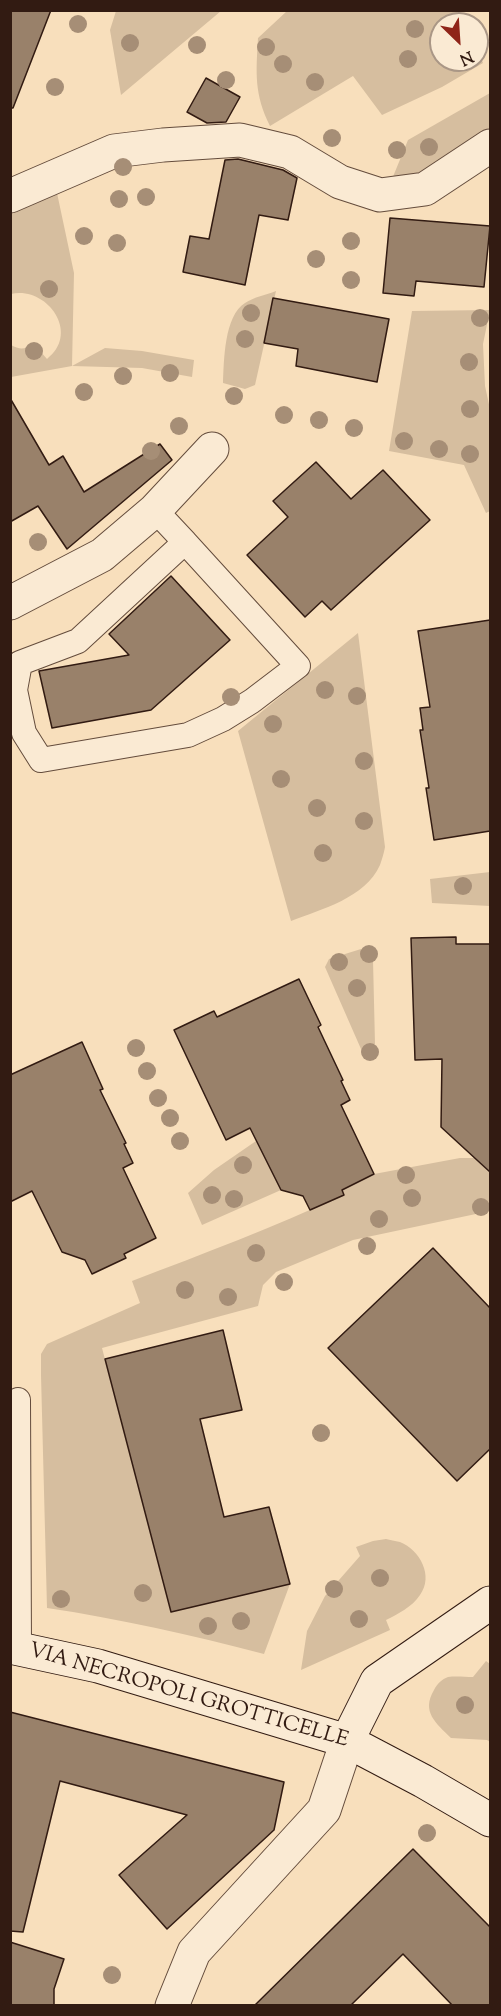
<!DOCTYPE html>
<style>
body{margin:0}
#map{position:relative;width:501px;height:2016px;overflow:hidden;background:#f8dfbc;font-family:"Sorts Mill Goudy",serif}
canvas{display:block}
.frame{position:absolute;inset:0;border:12px solid #321b12;pointer-events:none}
.north{position:absolute;left:429px;top:12px;width:60px;height:60px;box-sizing:border-box;background:#faead3;border:2px solid #aa9786;border-radius:50%;rotate:155deg;font-size:16px;font-weight:700;line-height:24px;text-align:center;color:#321b12}
.north::after{content:'';display:block;margin:auto;width:21px;height:27px;background:#8f2418;clip-path:polygon(50% 0,100% 100%,50% 72%,0 100%)}
</style>
<div id="map">
<canvas width="501" height="2016"></canvas>
<div class="frame"></div>
<div class="north">N</div>
</div>
<script>
const ctx = document.querySelector('canvas').getContext('2d');
ctx.lineJoin = 'round';
function fill(path, color) {
  ctx.fillStyle = color;
  ctx.fill(path, 'evenodd');
}
function stroke(path, color, width, dash) {
  ctx.strokeStyle = color;
  ctx.lineWidth = width;
  ctx.lineCap = dash ? 'butt' : 'round';
  ctx.setLineDash(dash || []);
  ctx.stroke(path);
}
function write(font, color, halo, rows, align = 'center') {
  ctx.font = font + ' "Sorts Mill Goudy",serif';
  ctx.lineWidth = 4.5;
  ctx.setLineDash([]);
  ctx.textBaseline = 'middle';
  ctx.strokeStyle = halo;
  ctx.fillStyle = color;
  for (const [text, x, y, turn = 0] of rows) {
    ctx.save();
    ctx.translate(x, y);
    ctx.rotate((+turn || 0) * Math.PI / 180);
    ctx.textAlign = isNaN(turn) ? turn : align;
    if (halo) ctx.strokeText(text, 0, 0);
    ctx.fillText(text, 0, 0);
    ctx.restore();
  }
}
const green = new Path2D(`
 M 116,11 L 116,10 L 221,11 L 121,95 L 110,30 Z
 M 287,11 L 456,11 L 466,24 L 441,24 L 441,60 L 477,60 L 477,49 L 483,63 L 442,87 L 382,115 L 353,76 L 270,126 C 254,94 256,73 258,38 Z
 M 490,93 L 490,128 L 417,180 L 390,184 L 408,140 Z
 M 57,193 L 74,273 L 72,366 L 105,348 L 142,351 L 194,360 L 192,377 L 142,368 L 72,366 L 11,377 L 11,345 C 20,350 25,350 33,343 L 47,359 C 81,333 47,286 11,294 L 11,208 Z
 M 276,291 L 255,385 L 245,389 L 223,383 C 224,361 224,316 245,303 C 254,297 266,295 276,291 Z
 M 490,310 L 483,344 L 485,386 L 490,409 L 490,511 L 486,513 L 464,465 L 389,451 L 412,311 Z
 M 358,633 L 385,847 C 384,853 382,859 380,865 C 365,898 322,909 291,921 L 238,731 Z
 M 490,872 L 490,906 L 432,903 L 430,879 Z
 M 361,949 L 373,960 L 375,1044 L 361,1049 L 325,967 L 329,959 Z
 M 256,1141 L 281,1190 L 202,1225 L 188,1193 L 214,1170 Z
 M 460,1158 L 490,1158 L 490,1211 L 353,1240 L 276,1272 L 263,1285 L 258,1306 L 102,1348 L 171,1612 L 290,1584 L 264,1654 C 191,1635 121,1619 47,1608 L 41,1375 L 41,1354 L 47,1344 L 140,1303 L 132,1281 C 203,1254 274,1227 343,1195 L 342,1190 L 374,1174 Z
 M 386,1539 C 390,1540 395,1541 400,1542 C 420,1550 434,1576 420,1595 C 412,1607 398,1614 386,1620 L 390,1630 L 301,1670 L 307,1631 L 325,1596 L 360,1556 L 356,1547 L 373,1541 Z
 M 486,1661 L 490,1664 L 490,1742 L 487,1740 L 451,1738 C 436,1723 421,1712 434,1690 C 437,1684 442,1679 448,1677 C 456,1676 465,1677 473,1677 Z`);
const building = new Path2D(`
 M 10,10 L 51,10 L 13,108 L 10,108 Z
 M 206,78 L 240,97 L 226,122 L 207,123 L 187,112 Z
 M 238,159 L 283,170 L 297,178 L 288,220 L 259,215 L 245,285 L 183,272 L 190,236 L 209,239 L 225,160 Z
 M 390,218 L 490,226 L 484,287 L 416,281 L 414,296 L 383,293 Z
 M 273,298 L 389,319 L 377,382 L 296,366 L 298,349 L 264,343 Z
 M 10,398 L 49,465 L 63,456 L 84,492 L 160,444 L 172,460 L 67,549 L 38,506 L 10,522 Z
 M 316,462 L 351,499 L 383,470 L 430,520 L 331,610 L 322,601 L 305,617 L 247,555 L 288,517 L 273,501 Z
 M 171,576 L 230,640 L 151,710 L 52,728 L 39,671 L 129,655 L 109,634 Z
 M 490,620 L 490,831 L 434,840 L 426,788 L 429,788 L 420,730 L 423,730 L 420,708 L 430,707 L 418,631 Z
 M 456,937 L 456,944 L 490,944 L 490,1172 L 441,1127 L 442,1059 L 415,1060 L 411,938 Z
 M 299,979 L 321,1025 L 318,1027 L 343,1080 L 341,1081 L 350,1100 L 341,1105 L 374,1174 L 342,1190 L 344,1195 L 310,1210 L 303,1196 L 281,1190 L 250,1128 L 226,1140 L 174,1030 L 214,1011 L 217,1017 Z
 M 82,1042 L 103,1089 L 100,1090 L 126,1143 L 124,1144 L 133,1163 L 123,1168 L 156,1238 L 124,1254 L 126,1258 L 92,1274 L 85,1260 L 62,1252 L 32,1191 L 10,1202 L 10,1075 Z
 M 433,1248 L 490,1308 L 490,1449 L 457,1481 L 328,1348 Z
 M 223,1330 L 242,1410 L 200,1419 L 224,1517 L 269,1507 L 290,1584 L 171,1612 L 105,1359 Z
 M 10,1712 L 284,1782 L 274,1830 L 167,1929 L 119,1875 L 187,1815 L 60,1781 L 23,1932 L 10,1931 Z
 M 413,1849 L 490,1927 L 490,2006 L 453,2006 L 403,1954 L 350,2006 L 254,2006 Z
 M 10,1942 L 64,1959 L 54,1989 L 54,2006 L 10,2006 Z`);
const lane = new Path2D(`
 M 155,510 L 185,542 L 78,641 L 20,663 L 15,690 L 24,733 L 41,760 L 188,735 L 223,719 L 252,701 L 298,666 L 185,542
 M 18,1400 L 19,1648`);
const street = new Path2D(`
 M 10,196 L 114,151 L 163,145 L 240,140 L 290,152 L 340,182 L 380,195 L 425,189 L 490,146
 M 10,603 L 102,555 L 155,510 L 212,449
 M 172,2006 L 194,1952 L 324,1810 L 347,1741`);
const secondary = new Path2D(`
 M 10,1647 L 98,1666 L 347,1741 L 423,1781 L 490,1820
 M 347,1741 L 377,1681 L 490,1603`);
const trees = [
 [78,24],
 [415,29],
 [130,43],
 [197,45],
 [266,47],
 [408,59],
 [283,64],
 [226,80],
 [315,82],
 [55,87],
 [332,138],
 [429,147],
 [397,150],
 [123,167],
 [146,197],
 [119,199],
 [84,236],
 [351,241],
 [117,243],
 [316,259],
 [351,280],
 [49,289],
 [251,313],
 [480,318],
 [245,339],
 [34,351],
 [469,362],
 [170,373],
 [123,376],
 [84,392],
 [234,396],
 [470,409],
 [284,415],
 [319,420],
 [179,426],
 [354,428],
 [404,441],
 [439,449],
 [151,451],
 [470,454],
 [38,542],
 [325,690],
 [357,696],
 [231,697],
 [273,724],
 [364,761],
 [281,779],
 [317,808],
 [364,821],
 [323,853],
 [463,886],
 [369,954],
 [339,962],
 [357,988],
 [136,1048],
 [370,1052],
 [147,1071],
 [158,1098],
 [170,1118],
 [180,1141],
 [243,1165],
 [406,1175],
 [212,1195],
 [412,1198],
 [234,1199],
 [481,1207],
 [379,1219],
 [367,1246],
 [256,1253],
 [284,1282],
 [185,1290],
 [228,1297],
 [321,1433],
 [380,1578],
 [334,1589],
 [143,1593],
 [61,1599],
 [359,1619],
 [241,1621],
 [208,1626],
 [465,1705],
 [427,1833],
 [112,1975]
];
const streetNames = [
 ["VIA NECROPOLI GROTTICELLE",188,1697,16]
];
fill(green, '#d6be9f');
fill(building, '#99816a');
stroke(building, '#321b12', 1.5);
stroke(lane, '#644c3c', 26);
stroke(street, '#644c3c', 35);
stroke(secondary, '#321b12', 35);
stroke(lane, '#faead3', 24);
stroke(street, '#faead3', 33);
stroke(secondary, '#faead3', 33);
ctx.fillStyle = '#a68e76';
for (const [x, y] of trees) {
  ctx.beginPath();
  ctx.arc(x, y, 9, 0, 2 * Math.PI);
  ctx.fill();
}
write('21px', '#321b12', '#faead3', streetNames);
</script>
